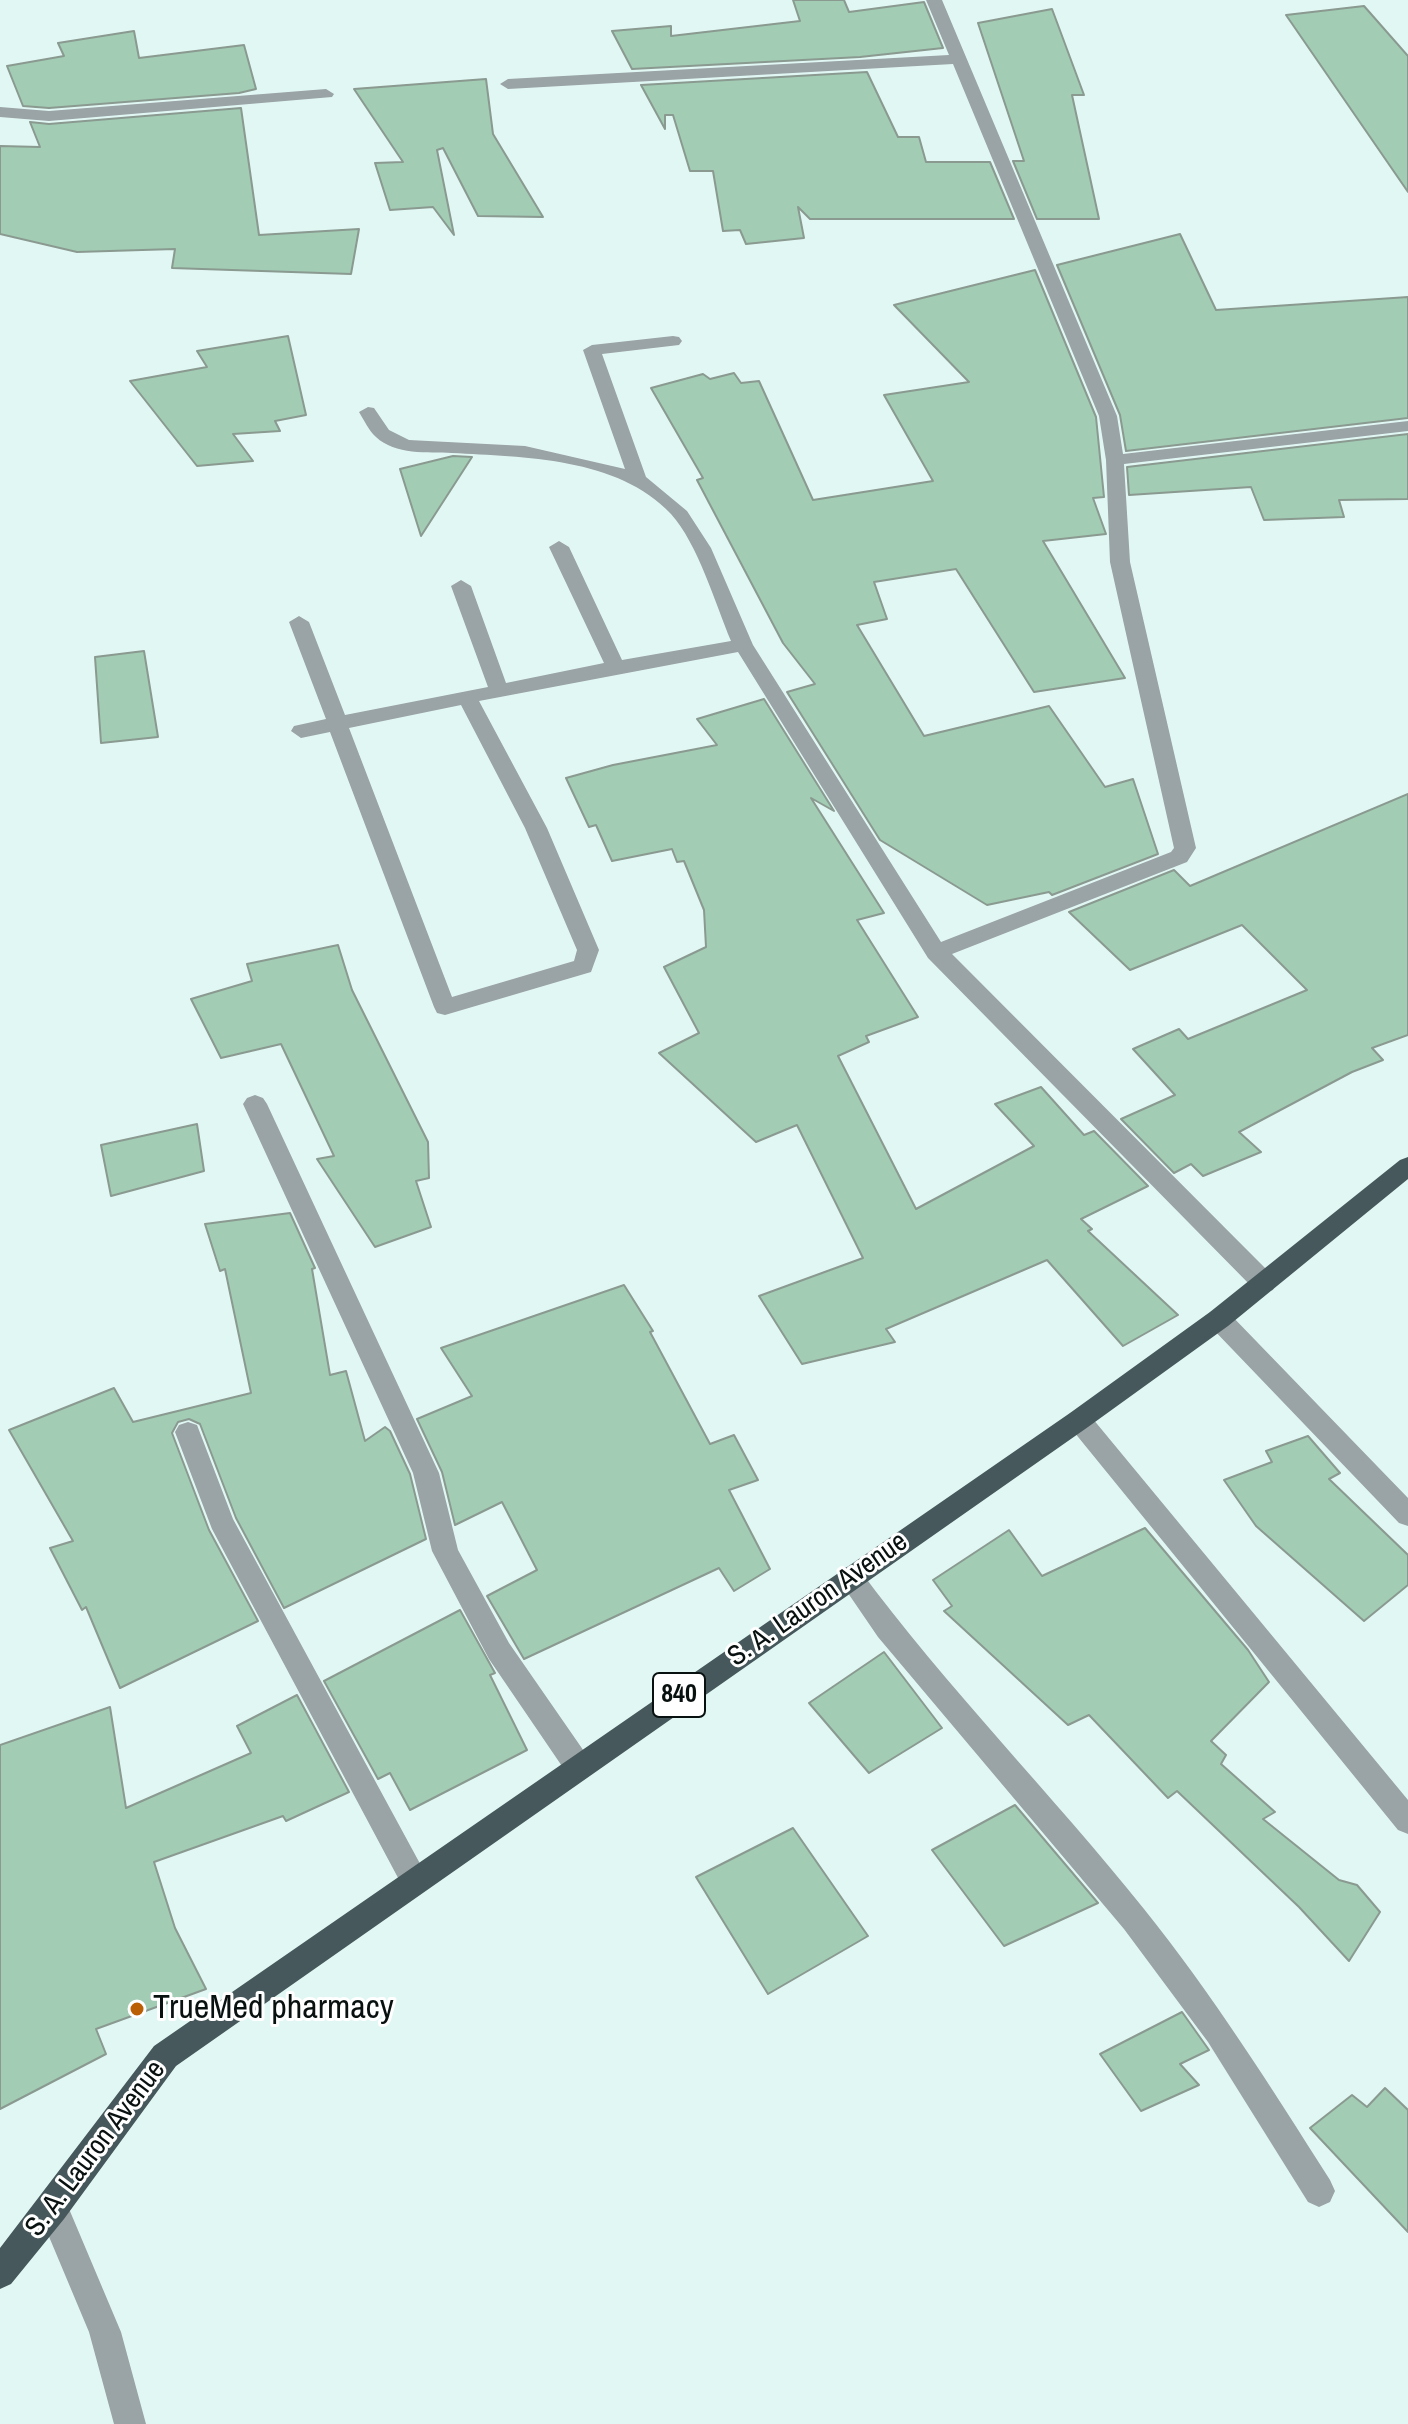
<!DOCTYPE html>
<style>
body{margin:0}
canvas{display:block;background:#e1f7f4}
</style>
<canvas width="1408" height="2424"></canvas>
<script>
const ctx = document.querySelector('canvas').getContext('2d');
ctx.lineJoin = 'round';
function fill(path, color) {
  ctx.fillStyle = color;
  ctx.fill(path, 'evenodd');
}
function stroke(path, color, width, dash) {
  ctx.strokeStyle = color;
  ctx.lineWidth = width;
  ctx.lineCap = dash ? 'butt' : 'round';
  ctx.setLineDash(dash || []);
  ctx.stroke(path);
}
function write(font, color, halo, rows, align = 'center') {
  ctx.font = font + ' "Archivo Narrow",sans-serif';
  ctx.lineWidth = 6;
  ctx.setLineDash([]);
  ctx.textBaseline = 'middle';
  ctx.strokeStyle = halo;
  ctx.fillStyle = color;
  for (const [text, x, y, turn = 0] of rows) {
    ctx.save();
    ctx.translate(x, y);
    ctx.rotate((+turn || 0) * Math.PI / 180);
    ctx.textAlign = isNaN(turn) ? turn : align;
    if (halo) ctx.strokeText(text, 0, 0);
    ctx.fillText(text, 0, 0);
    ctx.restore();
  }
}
const building = new Path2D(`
 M 793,0 L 844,0 L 849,12 L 924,2 L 943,48 L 860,57 L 632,69 L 612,31 L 671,26 L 671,36 L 800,21 Z
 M 1364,6 L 1408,56 L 1408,192 L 1286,15 Z
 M 1052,9 L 1084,95 L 1072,95 L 1099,219 L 1037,219 L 1013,161 L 1024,161 L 978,23 Z
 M 134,31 L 139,58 L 244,45 L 256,89 L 239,93 L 49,108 L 23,106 L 7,66 L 64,56 L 58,43 Z
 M 867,72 L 898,137 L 919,137 L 926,162 L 990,162 L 1014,219 L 810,219 L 798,207 L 804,238 L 746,244 L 740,230 L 723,231 L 713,171 L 690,171 L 673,115 L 665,115 L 665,129 L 641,85 Z
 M 486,79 L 493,134 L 543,217 L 478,216 L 443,148 L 437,150 L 454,235 L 433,207 L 390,210 L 375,163 L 403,162 L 354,89 Z
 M 241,108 L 259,235 L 359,229 L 351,274 L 172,268 L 175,249 L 77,252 L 0,234 L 0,146 L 40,147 L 30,122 L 49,124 Z
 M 1180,234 L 1216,310 L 1408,297 L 1408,418 L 1126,451 L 1120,415 L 1057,265 Z
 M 1035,270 L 1096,417 L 1104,497 L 1093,498 L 1106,534 L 1043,541 L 1125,678 L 1034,692 L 956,569 L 874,582 L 887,619 L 857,625 L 924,736 L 1049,706 L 1105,787 L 1133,779 L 1158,854 L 1052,895 L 1049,892 L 987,905 L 880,840 L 787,692 L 815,684 L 783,643 L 697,480 L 703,478 L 651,388 L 703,374 L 710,379 L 734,373 L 741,383 L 759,381 L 813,500 L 933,481 L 884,395 L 969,382 L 894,305 Z
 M 288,336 L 306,415 L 275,421 L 280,431 L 233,434 L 253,461 L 197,466 L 130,381 L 207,367 L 197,351 Z
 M 1408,434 L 1408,499 L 1339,500 L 1344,517 L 1264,520 L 1251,487 L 1129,495 L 1127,467 Z
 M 453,456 L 472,457 L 421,536 L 400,469 Z
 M 144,651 L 158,737 L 101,743 L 95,657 Z
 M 764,699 L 834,811 L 811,798 L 884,913 L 857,920 L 918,1017 L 866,1036 L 869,1042 L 838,1056 L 916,1209 L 1034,1146 L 995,1104 L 1041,1087 L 1084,1135 L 1094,1131 L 1148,1186 L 1081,1219 L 1092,1229 L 1088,1231 L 1178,1315 L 1123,1346 L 1047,1260 L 886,1329 L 895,1342 L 802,1364 L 759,1296 L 863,1258 L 797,1125 L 756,1142 L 659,1053 L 699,1033 L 664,967 L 706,947 L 704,910 L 684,861 L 677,862 L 672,849 L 612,861 L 596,825 L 589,827 L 566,778 L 613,765 L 717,745 L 697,719 Z
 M 1408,794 L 1408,1035 L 1372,1048 L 1383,1060 L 1352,1072 L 1239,1132 L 1261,1152 L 1203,1176 L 1191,1164 L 1174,1173 L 1121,1119 L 1175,1095 L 1133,1049 L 1179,1029 L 1188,1039 L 1307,990 L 1242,925 L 1130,970 L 1069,912 L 1174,870 L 1190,886 Z
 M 338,945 L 352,990 L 428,1142 L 429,1178 L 416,1181 L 431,1227 L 375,1247 L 317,1159 L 334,1156 L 281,1044 L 221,1058 L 191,999 L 252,981 L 247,964 Z
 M 197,1124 L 204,1171 L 111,1196 L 101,1145 Z
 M 290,1213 L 315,1268 L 312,1269 L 330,1375 L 346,1371 L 365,1441 L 385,1427 L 390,1431 L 410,1474 L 426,1539 L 284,1608 L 236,1518 L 200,1424 L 189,1419 L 178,1422 L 172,1433 L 209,1530 L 258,1621 L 120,1688 L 86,1607 L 82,1610 L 50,1548 L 73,1541 L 9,1430 L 114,1388 L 133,1422 L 251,1393 L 225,1269 L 220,1271 L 205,1224 Z
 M 624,1285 L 653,1331 L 650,1332 L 710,1444 L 734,1435 L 758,1480 L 729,1490 L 770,1569 L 734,1591 L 719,1568 L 524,1659 L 487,1596 L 537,1570 L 502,1502 L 455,1525 L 442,1472 L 417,1419 L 472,1396 L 441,1348 Z
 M 1308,1436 L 1340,1473 L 1329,1479 L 1408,1555 L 1408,1585 L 1364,1621 L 1256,1526 L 1224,1480 L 1272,1462 L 1266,1451 Z
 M 1145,1528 L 1248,1650 L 1269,1682 L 1211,1741 L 1226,1755 L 1221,1764 L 1275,1812 L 1263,1819 L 1339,1880 L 1357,1885 L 1380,1912 L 1349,1961 L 1299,1907 L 1177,1791 L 1168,1798 L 1089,1715 L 1068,1725 L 944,1611 L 952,1606 L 933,1580 L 1009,1530 L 1042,1576 Z
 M 460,1610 L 495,1673 L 490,1675 L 527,1750 L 410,1810 L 390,1773 L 378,1779 L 324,1681 Z
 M 884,1652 L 942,1728 L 869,1773 L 809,1703 Z
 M 297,1695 L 349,1792 L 286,1821 L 283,1816 L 154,1862 L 175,1928 L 206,1989 L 96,2029 L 106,2054 L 0,2109 L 0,1745 L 110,1707 L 126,1808 L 251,1753 L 237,1726 Z
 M 1015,1805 L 1098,1903 L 1004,1946 L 932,1850 Z
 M 793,1828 L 868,1936 L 768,1994 L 696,1877 Z
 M 1182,2012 L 1209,2050 L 1180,2064 L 1199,2085 L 1141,2111 L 1100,2054 Z
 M 1385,2088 L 1408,2110 L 1408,2232 L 1310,2128 L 1352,2095 L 1367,2107 Z`);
const service = new Path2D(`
 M 255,1095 L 263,1098 L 267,1104 L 439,1473 L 458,1550 L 509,1643 L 588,1757 L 592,1766 L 588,1775 L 578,1779 L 568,1775 L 489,1659 L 432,1551 L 413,1473 L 243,1104 L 247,1098 Z
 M 1219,1309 L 1228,1312 L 1408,1498 L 1408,1526 L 1399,1523 L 1210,1326 L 1207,1319 L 1210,1312 Z
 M 1079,1410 L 1088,1413 L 1408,1800 L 1408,1834 L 1398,1830 L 1070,1427 L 1066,1420 L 1070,1413 Z`);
const minor = new Path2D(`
 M 926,0 L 942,0 L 1117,416 L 1123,454 L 1408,421 L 1408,431 L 1124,464 L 1130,562 L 1196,848 L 1187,862 L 952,954 L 1273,1276 L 1276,1283 L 1273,1290 L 1264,1293 L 1255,1290 L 928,958 L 738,652 L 479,701 L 547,828 L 599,950 L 591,972 L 445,1015 L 437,1013 L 434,1007 L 330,732 L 301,738 L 291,731 L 294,726 L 326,719 L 289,622 L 299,616 L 309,622 L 345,715 L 488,687 L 451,586 L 461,580 L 471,586 L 506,683 L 604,663 L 549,547 L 559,541 L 569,547 L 622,660 L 731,641 C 715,603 698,544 671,514 C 618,457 523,457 452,453 C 428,452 395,455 376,437 C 369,431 364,420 359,412 L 368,407 L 374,408 L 389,430 L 409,440 L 525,446 L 625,469 L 583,350 L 592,345 L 673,336 L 679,337 L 682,341 L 679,345 L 602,354 L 646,477 L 687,511 L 711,548 L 753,645 L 941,942 L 1171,852 L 1174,848 L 1110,562 L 1106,460 L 1099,416 L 953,64 L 508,89 L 500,84 L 508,79 L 949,55 ZM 461,705 L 525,828 L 577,950 L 574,961 L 452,997 L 349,728 Z
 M 326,89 L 334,94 L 332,97 L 49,121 L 0,117 L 0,107 L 49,111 Z
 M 188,1422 L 197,1425 L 233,1519 L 424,1871 L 428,1880 L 424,1889 L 414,1893 L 404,1889 L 212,1529 L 175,1432 L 179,1425 Z
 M 850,1566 L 859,1569 C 947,1688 1052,1794 1144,1909 C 1213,1995 1271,2087 1330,2180 L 1335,2191 L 1330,2202 L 1319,2207 L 1308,2202 L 1208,2042 L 1124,1929 L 878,1637 L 837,1577 L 841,1569 Z
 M 53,2192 L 64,2197 L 121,2332 L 146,2424 L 114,2424 L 89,2332 L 37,2208 L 42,2197 Z`);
const trunk = new Path2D(`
 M 1408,1157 L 1408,1179 L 1228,1326 L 1088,1427 L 176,2066 L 64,2219 L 11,2284 L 0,2289 L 0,2248 L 154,2046 L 1070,1413 L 1210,1312 L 1400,1160 Z`);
const markers = [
 [137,2009,8,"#ba5f03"]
];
const shields = [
 [679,1695,52]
];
const shieldNames = [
 ["840",679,1695]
];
const streetNames = [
 ["S. A. Lauron Avenue",818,1600,-35],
 ["S. A. Lauron Avenue",96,2149,-53]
];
const nearPoinames = [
 ["TrueMed pharmacy",153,2009]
];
fill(building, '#a2ccb4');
stroke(building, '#8a9a90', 2);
fill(service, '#9aa3a5');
fill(minor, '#9aa3a5');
fill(trunk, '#46585b');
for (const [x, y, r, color] of markers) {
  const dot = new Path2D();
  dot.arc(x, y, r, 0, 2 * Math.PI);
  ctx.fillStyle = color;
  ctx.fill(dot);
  stroke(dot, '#fff', 3);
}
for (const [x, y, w] of shields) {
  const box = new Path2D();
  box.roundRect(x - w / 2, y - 22, w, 44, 6);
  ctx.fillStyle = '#fff';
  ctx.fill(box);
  stroke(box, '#091110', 2);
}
write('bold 26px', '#091110', null, shieldNames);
write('28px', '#091110', '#fff', streetNames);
write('34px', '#091110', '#fff', nearPoinames, 'left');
</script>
